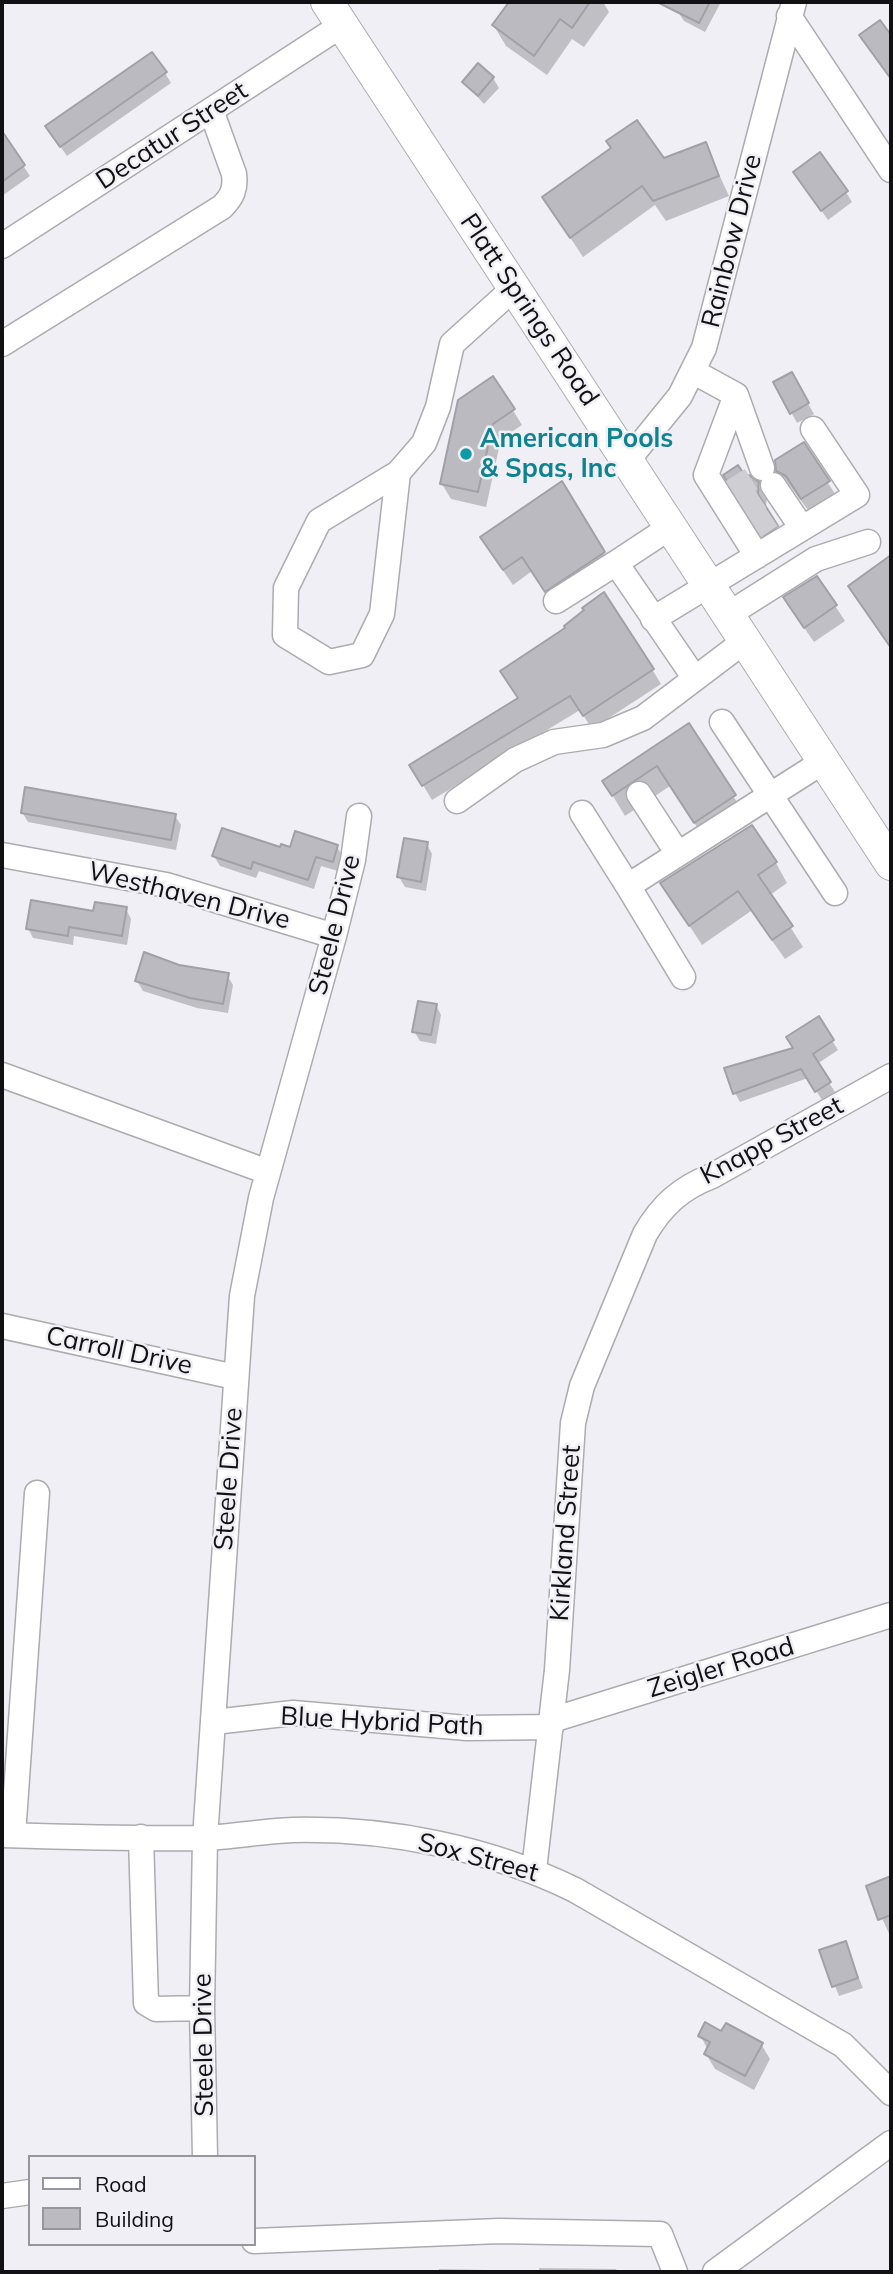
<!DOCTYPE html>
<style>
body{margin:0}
#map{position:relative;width:893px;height:2274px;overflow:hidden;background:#f0eff5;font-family:Mulish,sans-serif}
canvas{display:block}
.frame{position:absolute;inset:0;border:4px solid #111012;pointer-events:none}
.legend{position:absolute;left:28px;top:2155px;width:228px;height:91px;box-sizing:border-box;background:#f0eff5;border:2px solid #97969a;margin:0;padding:9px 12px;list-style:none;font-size:21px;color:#111012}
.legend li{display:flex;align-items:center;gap:14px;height:35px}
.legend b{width:35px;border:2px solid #97969a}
</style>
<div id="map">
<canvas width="893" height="2274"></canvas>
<div class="frame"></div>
<ul class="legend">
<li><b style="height:9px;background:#fff"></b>Road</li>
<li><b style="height:19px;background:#bbbac0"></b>Building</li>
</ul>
</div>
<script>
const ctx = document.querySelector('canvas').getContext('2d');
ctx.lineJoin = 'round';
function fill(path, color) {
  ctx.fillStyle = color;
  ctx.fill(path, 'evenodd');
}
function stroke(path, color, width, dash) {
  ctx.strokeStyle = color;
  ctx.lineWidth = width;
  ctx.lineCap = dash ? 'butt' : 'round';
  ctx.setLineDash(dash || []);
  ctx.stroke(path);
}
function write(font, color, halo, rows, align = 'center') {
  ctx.font = font + ' Mulish,sans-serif';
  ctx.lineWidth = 5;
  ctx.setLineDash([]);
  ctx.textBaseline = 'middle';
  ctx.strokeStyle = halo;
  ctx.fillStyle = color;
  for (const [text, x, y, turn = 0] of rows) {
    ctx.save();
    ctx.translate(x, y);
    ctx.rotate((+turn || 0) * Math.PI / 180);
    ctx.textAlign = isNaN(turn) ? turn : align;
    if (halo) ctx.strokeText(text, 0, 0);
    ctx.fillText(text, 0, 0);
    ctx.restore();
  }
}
const shadow = new Path2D(`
 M 511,2 L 603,2 L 609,12 L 584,47 L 572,39 L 547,75 L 506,46 L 494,26 Z
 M 683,2 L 721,2 L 705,32 L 684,21 L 678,12 Z
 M 165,73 L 171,83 L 67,156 L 53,136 Z
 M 493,78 L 499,88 L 484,104 L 464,82 Z
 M 6,140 L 30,176 L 2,196 L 2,144 Z
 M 705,144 L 729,196 L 666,221 L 655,205 L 583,257 L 544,198 Z
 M 795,173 L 846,192 L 852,202 L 828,220 Z
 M 791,374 L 814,414 L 797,423 L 775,383 Z
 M 493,378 L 522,425 L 501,439 L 486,507 L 451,499 L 442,484 Z
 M 803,444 L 837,497 L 811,514 L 778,470 Z
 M 745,480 L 757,484 L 767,499 L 765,510 L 785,542 L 772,550 L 734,490 Z
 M 561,483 L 583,515 L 612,568 L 555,606 L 532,571 L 513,585 L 491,553 Z
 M 817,578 L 845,621 L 814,642 L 794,613 Z
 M 652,669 L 661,684 L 592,729 L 580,710 L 432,800 L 411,765 L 520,699 Z
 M 688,726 L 746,816 L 707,842 L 670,786 L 625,816 L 604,781 Z
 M 22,812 L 175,816 L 181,825 L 176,850 L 28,822 Z
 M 427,844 L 432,854 L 426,891 L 405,887 L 399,877 Z
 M 337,847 L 343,857 L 338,871 L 321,866 L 314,889 L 259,871 L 256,878 L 220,866 L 214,856 Z
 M 776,863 L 787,883 L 770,895 L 803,947 L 785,959 L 751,911 L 702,945 L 662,884 Z
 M 126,909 L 131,919 L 127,945 L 74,936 L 73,945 L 33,938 L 28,928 Z
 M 178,966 L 227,975 L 233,985 L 228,1013 L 197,1008 L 143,991 L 137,981 Z
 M 436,1005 L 441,1015 L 436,1044 L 420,1041 L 414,1031 Z
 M 818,1018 L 838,1050 L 817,1064 L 835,1092 L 822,1100 L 808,1078 L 740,1102 L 735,1093 L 795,1049 Z
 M 891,1878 L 891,1938 L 868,1887 Z
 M 845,1943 L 863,1988 L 839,1996 L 821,1951 Z
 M 722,2034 L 761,2044 L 770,2059 L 754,2090 L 715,2069 L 706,2054 L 708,2050 L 700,2035 Z
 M 539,2268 L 616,2269 L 618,2272 L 439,2272 L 439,2269 L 539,2271 Z`);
const building = new Path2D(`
 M 509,2 L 590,2 L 572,28 L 560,19 L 534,56 L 492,25 Z
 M 657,2 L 710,2 L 699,23 Z
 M 880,20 L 891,35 L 891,79 L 859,35 Z
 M 152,52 L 167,72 L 60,147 L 45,126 Z
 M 478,63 L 494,77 L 478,96 L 462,82 Z
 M 637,120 L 664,158 L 706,142 L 719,176 L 653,201 L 642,186 L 570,238 L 542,197 L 611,148 L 606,141 Z
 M 2,131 L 25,165 L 2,182 Z
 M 820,152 L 848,191 L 821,211 L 793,172 Z
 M 792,372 L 809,403 L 790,414 L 773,382 Z
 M 493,376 L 515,409 L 493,424 L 478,492 L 440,484 L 458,400 Z
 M 804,442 L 830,481 L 801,499 L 786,476 L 776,471 L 775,460 Z
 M 738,465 L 746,477 L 749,475 L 759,482 L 758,494 L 778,526 L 762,536 L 723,475 Z
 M 562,481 L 605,552 L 545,592 L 522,557 L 503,570 L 480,537 Z
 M 891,555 L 891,648 L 848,586 Z
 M 817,576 L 837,605 L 804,628 L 783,597 Z
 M 604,592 L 654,669 L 583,716 L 570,696 L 422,786 L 409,765 L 518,698 L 500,671 L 565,628 L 564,626 L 584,610 L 582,608 Z
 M 689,723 L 736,795 L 694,823 L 657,766 L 612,796 L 602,781 Z
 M 25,787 L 176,814 L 171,840 L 21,813 Z
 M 752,825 L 777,862 L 758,875 L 793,926 L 772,940 L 738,891 L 689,926 L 660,883 Z
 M 222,828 L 280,847 L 281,844 L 290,847 L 295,831 L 338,845 L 333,862 L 316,857 L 308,880 L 253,862 L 251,869 L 212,856 Z
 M 404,838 L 428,842 L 421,882 L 397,877 Z
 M 31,900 L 93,911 L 95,902 L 127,907 L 122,936 L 69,927 L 68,936 L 26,929 Z
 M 144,952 L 179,965 L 229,973 L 223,1004 L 190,998 L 135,981 Z
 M 418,1001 L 437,1004 L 431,1035 L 412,1032 Z
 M 819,1016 L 834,1040 L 813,1054 L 831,1082 L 815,1092 L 801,1069 L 733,1094 L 724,1068 L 793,1048 L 786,1037 Z
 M 891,1876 L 891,1915 L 878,1920 L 866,1886 Z
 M 846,1941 L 858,1978 L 832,1987 L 819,1950 Z
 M 705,2022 L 721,2031 L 726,2023 L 763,2043 L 745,2076 L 704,2054 L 710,2042 L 698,2036 Z`);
const minorTunnel = new Path2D(`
 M 731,492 L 764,471
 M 742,510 L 760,498
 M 753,528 L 771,516`);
const minor = new Path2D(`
 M 789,16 L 891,170
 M 2,246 L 342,25
 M 2,344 L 222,207 C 232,197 236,189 234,174 L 211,110
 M 694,372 L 736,395 L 706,475 L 757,556
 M 736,395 L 762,468
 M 628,460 L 680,396 L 704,348 L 794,2
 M 398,473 L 382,614 L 362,655 L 329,662 L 285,635 L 286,588 L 319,521 L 398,473 L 424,443 L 438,407 L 452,344 L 513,289
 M 773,485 L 802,528
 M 672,526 L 616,563 L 694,677
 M 556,601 L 616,563
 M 729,614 L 816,559 L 868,542
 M 653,619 L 857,495 L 813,429
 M 722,722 L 835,893
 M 639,794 L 678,854
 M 457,801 L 515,760 L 554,742 L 603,735 L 643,718 L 746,640
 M 582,813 L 628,886
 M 2,855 L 166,885 L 334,936
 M 683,977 L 628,886 L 824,761
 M 2,1075 L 268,1172
 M 2,1326 L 235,1377
 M 552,1720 L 891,1615
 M 214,1722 L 293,1713 L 467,1728 L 551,1727
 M 2,1835 C 69,1837 136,1839 203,1838 C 233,1837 263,1831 293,1830 C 389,1828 489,1848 575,1890 L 843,2045 L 891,2093
 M 13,1835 L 37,1493
 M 141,1837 L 146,2003 L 156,2009 L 202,2008
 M 534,1870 L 557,1670 L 573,1423 L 582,1386 L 645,1234 C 662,1205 681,1188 712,1176 L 891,1076
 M 205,2157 L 202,2008 L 205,1838 L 242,1296 L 261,1198 L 334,936 L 353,860 L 359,816
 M 2,2196 L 30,2192
 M 254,2241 L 499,2231 L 660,2234 L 675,2272
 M 715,2272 L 891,2143`);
const major = new Path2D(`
 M 327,2 L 891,864`);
const markers = [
 [466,454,7,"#0f9aa8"]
];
const streetNames = [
 ["Decatur Street",172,136,-33],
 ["Rainbow Drive",732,241,-76],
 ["Platt Springs Road",529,310,56],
 ["Westhaven Drive",189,896,14],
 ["Steele Drive",335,925,-76],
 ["Knapp Street",772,1141,-28],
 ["Carroll Drive",119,1351,12],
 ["Steele Drive",229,1479,-86],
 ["Kirkland Street",566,1533,-86],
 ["Zeigler Road",721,1668,-17],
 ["Blue Hybrid Path",382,1722,3],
 ["Sox Street",478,1858,15],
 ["Steele Drive",204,2045,-91]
];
const cultureNames = [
 ["American Pools",480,439],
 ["& Spas, Inc",480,469]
];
fill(shadow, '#0003');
fill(building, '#bbbac0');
stroke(building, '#a1a0a6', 2);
stroke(minorTunnel, '#cfced3', 24, [24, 12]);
stroke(minor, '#acabb0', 27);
stroke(major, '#acabb0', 34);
stroke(minor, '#fff', 24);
stroke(major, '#fff', 32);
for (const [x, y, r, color] of markers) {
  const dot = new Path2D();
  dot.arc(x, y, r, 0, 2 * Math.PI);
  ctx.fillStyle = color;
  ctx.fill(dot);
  stroke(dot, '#f0eff5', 2.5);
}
write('26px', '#111012', '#f0eff5', streetNames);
write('bold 26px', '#0d838f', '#f0eff5', cultureNames, 'left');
</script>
